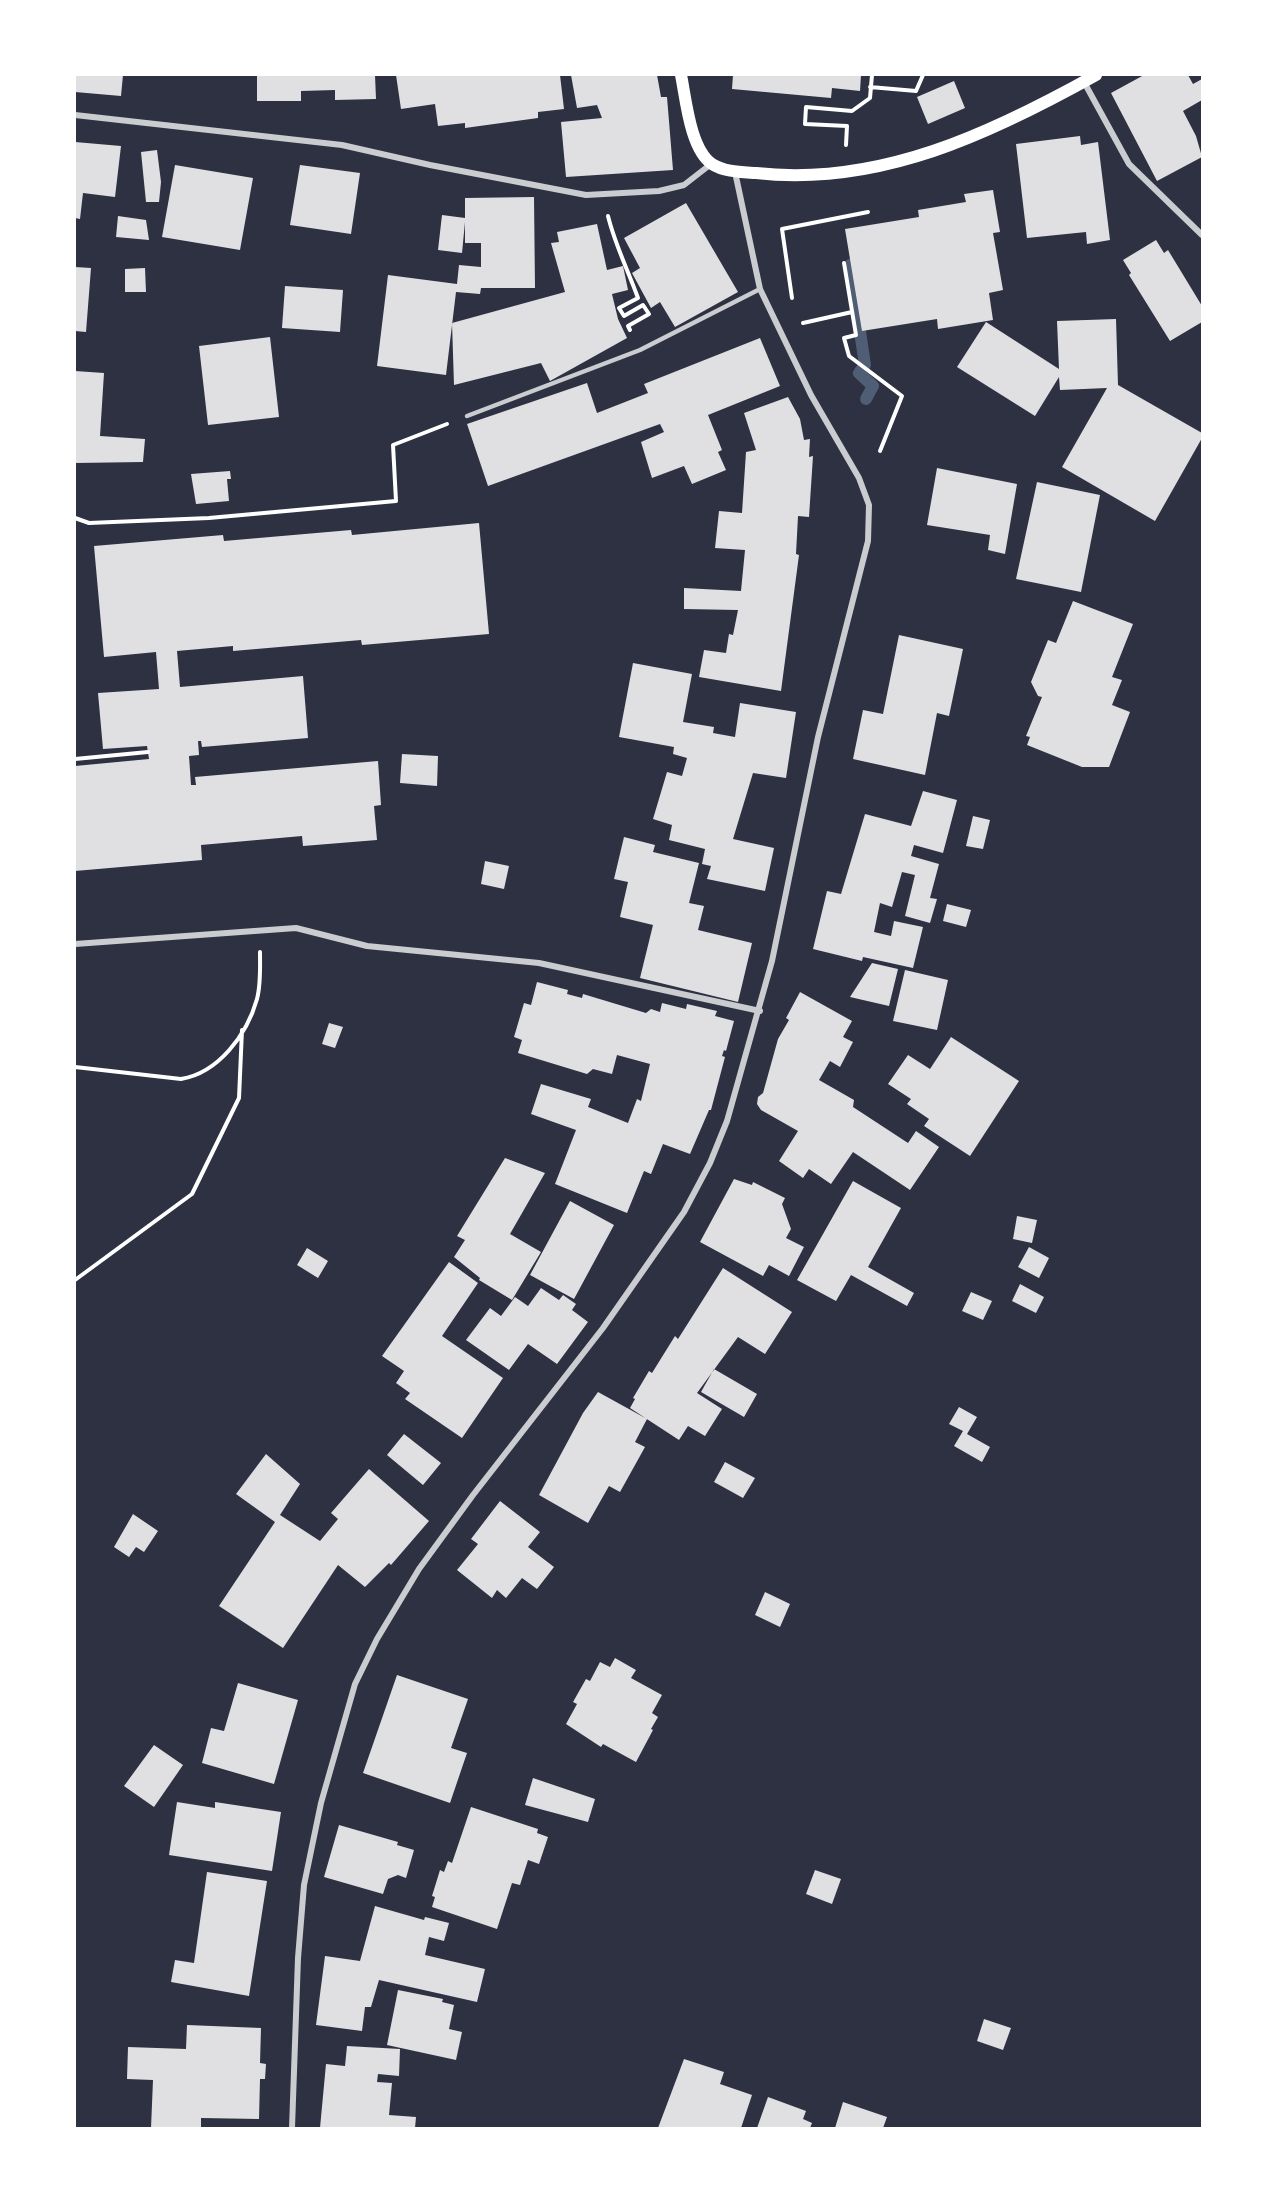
<!DOCTYPE html>
<style>
body{margin:0}
#map{position:relative;width:1277px;height:2203px;overflow:hidden;background:#2d3142;font-family:Manrope,sans-serif}
canvas{display:block}
.frame{position:absolute;inset:0;border:76px solid #fff;pointer-events:none}
</style>
<div id="map">
<canvas width="1277" height="2203"></canvas>
<div class="frame"></div>
</div>
<script>
const ctx = document.querySelector('canvas').getContext('2d');
ctx.lineJoin = 'round';
function stroke(path, color, width, dash) {
  ctx.strokeStyle = color;
  ctx.lineWidth = width;
  ctx.lineCap = dash ? 'butt' : 'round';
  ctx.setLineDash(dash || []);
  ctx.stroke(path);
}
function fill(path, color) {
  ctx.fillStyle = color;
  ctx.fill(path, 'evenodd');
}
const stream = new Path2D(`
 M 850,265 L 865,365
 M 861,370 L 859,373 L 873,386 L 866,399`);
const building = new Path2D(`
 M 75,75 L 123,75 L 121,96 L 75,92 Z
 M 257,75 L 375,75 L 376,99 L 335,100 L 335,90 L 301,91 L 301,101 L 257,101 Z
 M 396,75 L 560,75 L 564,109 L 538,112 L 538,118 L 465,128 L 465,123 L 438,126 L 435,104 L 401,109 Z
 M 571,75 L 657,75 L 661,97 L 667,97 L 673,170 L 566,177 L 561,122 L 602,118 L 597,105 L 577,108 Z
 M 733,75 L 861,75 L 860,91 L 832,88 L 831,98 L 732,89 Z
 M 1144,75 L 1188,75 L 1193,84 L 1202,79 L 1202,100 L 1183,111 L 1196,136 L 1202,157 L 1157,181 L 1111,93 Z
 M 954,81 L 965,108 L 928,124 L 917,97 Z
 M 1080,136 L 1081,145 L 1098,142 L 1110,240 L 1087,244 L 1086,232 L 1027,238 L 1016,144 Z
 M 75,142 L 121,146 L 115,197 L 83,193 L 80,219 L 75,218 Z
 M 157,150 L 161,182 L 159,202 L 146,202 L 141,152 Z
 M 175,165 L 253,178 L 240,250 L 162,237 Z
 M 300,165 L 360,173 L 351,234 L 290,225 Z
 M 993,190 L 1000,232 L 993,233 L 1003,290 L 989,293 L 993,320 L 938,329 L 937,319 L 862,331 L 845,229 L 919,217 L 918,210 L 966,202 L 964,194 Z
 M 534,197 L 535,288 L 481,288 L 480,294 L 456,292 L 446,375 L 377,366 L 388,275 L 457,284 L 459,265 L 481,267 L 481,243 L 465,243 L 465,222 L 462,253 L 438,250 L 442,215 L 465,218 L 465,198 Z
 M 686,203 L 738,292 L 675,327 L 660,302 L 651,308 L 632,273 L 640,268 L 624,238 Z
 M 118,216 L 146,220 L 149,240 L 116,237 Z
 M 597,224 L 607,270 L 623,266 L 628,290 L 612,294 L 618,319 L 627,338 L 550,381 L 541,363 L 454,385 L 452,323 L 565,292 L 551,243 L 559,242 L 557,232 Z
 M 1156,240 L 1164,253 L 1168,250 L 1202,306 L 1202,322 L 1170,341 L 1129,275 L 1131,273 L 1123,260 Z
 M 75,267 L 91,268 L 86,332 L 75,331 Z
 M 145,268 L 146,292 L 125,292 L 125,269 Z
 M 285,286 L 343,290 L 340,332 L 282,328 Z
 M 1116,319 L 1118,385 L 1202,433 L 1202,438 L 1155,521 L 1062,467 L 1107,388 L 1060,390 L 1059,377 L 1035,416 L 957,367 L 986,322 L 1059,369 L 1057,321 Z
 M 270,337 L 279,417 L 208,425 L 199,346 Z
 M 760,338 L 780,386 L 708,415 L 722,450 L 718,452 L 726,470 L 692,484 L 684,466 L 652,478 L 641,442 L 664,432 L 660,424 L 488,486 L 467,424 L 587,383 L 597,413 L 648,393 L 644,384 Z
 M 75,371 L 104,373 L 100,436 L 145,439 L 143,462 L 75,463 Z
 M 788,397 L 800,419 L 804,440 L 810,439 L 809,457 L 813,456 L 809,517 L 798,516 L 796,554 L 799,555 L 781,691 L 699,677 L 704,650 L 726,653 L 729,634 L 733,635 L 738,610 L 684,609 L 684,588 L 741,591 L 745,550 L 715,548 L 719,511 L 742,513 L 746,452 L 756,450 L 744,413 Z
 M 937,468 L 1017,484 L 1005,554 L 988,550 L 990,535 L 927,525 Z
 M 230,471 L 231,479 L 227,479 L 229,501 L 196,504 L 191,474 Z
 M 1037,482 L 1100,495 L 1081,592 L 1016,579 Z
 M 479,523 L 489,634 L 362,645 L 361,640 L 233,651 L 233,646 L 177,651 L 180,687 L 303,676 L 308,738 L 202,747 L 201,741 L 198,741 L 199,755 L 189,756 L 191,785 L 196,785 L 195,777 L 378,761 L 381,805 L 374,806 L 377,840 L 303,846 L 302,836 L 201,845 L 202,860 L 75,871 L 75,766 L 149,759 L 147,746 L 103,749 L 98,693 L 159,689 L 156,652 L 104,657 L 94,546 L 223,535 L 224,541 L 351,530 L 352,535 Z
 M 1073,601 L 1133,624 L 1112,677 L 1122,680 L 1112,705 L 1130,712 L 1109,767 L 1082,767 L 1027,745 L 1030,737 L 1026,736 L 1042,697 L 1038,696 L 1031,682 L 1048,640 L 1056,643 Z
 M 899,635 L 963,649 L 949,716 L 937,713 L 925,775 L 853,759 L 863,710 L 883,714 Z
 M 633,663 L 692,674 L 683,722 L 714,727 L 713,733 L 735,737 L 740,703 L 796,712 L 786,778 L 753,773 L 733,839 L 774,848 L 765,891 L 707,879 L 711,866 L 702,864 L 705,849 L 669,840 L 672,825 L 653,819 L 667,772 L 682,776 L 687,758 L 673,754 L 674,747 L 619,737 Z
 M 402,754 L 438,756 L 437,786 L 400,783 Z
 M 923,791 L 957,800 L 943,853 L 914,845 L 911,856 L 939,864 L 930,898 L 937,899 L 930,923 L 905,916 L 915,875 L 902,872 L 892,907 L 880,903 L 874,932 L 891,936 L 894,921 L 923,927 L 913,968 L 863,957 L 862,961 L 813,949 L 827,891 L 841,894 L 865,814 L 911,826 Z
 M 973,816 L 990,820 L 983,849 L 966,846 Z
 M 624,837 L 655,845 L 653,852 L 699,863 L 689,903 L 704,906 L 698,930 L 752,943 L 738,1002 L 640,978 L 653,925 L 620,917 L 628,882 L 614,879 Z
 M 485,861 L 509,866 L 504,889 L 481,884 Z
 M 947,904 L 971,910 L 966,927 L 943,921 Z
 M 872,963 L 898,969 L 889,1006 L 850,997 Z
 M 905,970 L 948,980 L 937,1030 L 893,1021 Z
 M 537,982 L 568,990 L 567,994 L 582,998 L 583,994 L 646,1013 L 651,1009 L 660,1012 L 662,1003 L 686,1009 L 687,1004 L 717,1011 L 715,1016 L 734,1021 L 726,1051 L 724,1050 L 722,1056 L 725,1057 L 711,1110 L 709,1110 L 690,1154 L 663,1144 L 651,1174 L 644,1171 L 627,1213 L 555,1184 L 576,1130 L 531,1114 L 541,1084 L 591,1099 L 588,1107 L 628,1123 L 637,1099 L 641,1101 L 650,1064 L 617,1055 L 612,1074 L 593,1069 L 587,1074 L 518,1053 L 522,1040 L 514,1037 L 524,1003 L 531,1005 Z
 M 800,992 L 852,1021 L 843,1037 L 853,1042 L 840,1067 L 830,1061 L 819,1080 L 854,1100 L 853,1107 L 908,1143 L 916,1131 L 939,1147 L 910,1190 L 853,1152 L 831,1184 L 809,1169 L 803,1178 L 779,1161 L 798,1131 L 761,1110 L 757,1104 L 758,1097 L 763,1093 L 778,1039 L 789,1020 L 786,1018 Z
 M 329,1023 L 343,1027 L 335,1048 L 322,1044 Z
 M 951,1037 L 1019,1081 L 970,1156 L 924,1126 L 929,1119 L 907,1104 L 911,1099 L 888,1084 L 908,1055 L 930,1069 Z
 M 505,1158 L 545,1173 L 510,1234 L 541,1252 L 512,1300 L 479,1280 L 480,1278 L 454,1257 L 465,1240 L 457,1236 Z
 M 734,1179 L 752,1185 L 753,1182 L 785,1198 L 782,1204 L 791,1229 L 786,1238 L 804,1247 L 789,1276 L 769,1265 L 763,1276 L 700,1242 Z
 M 853,1181 L 901,1208 L 868,1267 L 914,1293 L 907,1306 L 851,1275 L 836,1301 L 797,1280 Z
 M 570,1201 L 614,1225 L 574,1299 L 530,1275 Z
 M 1017,1216 L 1037,1220 L 1032,1243 L 1013,1239 Z
 M 1029,1247 L 1049,1258 L 1039,1278 L 1018,1267 Z
 M 307,1248 L 328,1261 L 318,1278 L 297,1265 Z
 M 449,1262 L 478,1283 L 442,1336 L 503,1378 L 462,1438 L 405,1399 L 410,1393 L 396,1383 L 404,1371 L 382,1356 Z
 M 723,1268 L 792,1312 L 765,1354 L 738,1337 L 697,1393 L 722,1409 L 705,1436 L 688,1426 L 679,1440 L 630,1408 L 635,1399 L 633,1398 L 649,1371 L 652,1373 L 675,1336 L 678,1339 Z
 M 1020,1284 L 1044,1297 L 1036,1313 L 1012,1301 Z
 M 541,1288 L 559,1300 L 563,1295 L 576,1304 L 572,1310 L 588,1322 L 557,1364 L 528,1344 L 509,1370 L 466,1340 L 490,1308 L 501,1316 L 515,1297 L 528,1306 Z
 M 971,1292 L 992,1301 L 983,1320 L 962,1311 Z
 M 714,1369 L 757,1394 L 744,1417 L 701,1392 Z
 M 598,1392 L 647,1419 L 635,1442 L 645,1447 L 620,1492 L 609,1486 L 588,1523 L 539,1495 L 583,1413 Z
 M 959,1407 L 977,1417 L 967,1434 L 990,1447 L 982,1462 L 954,1446 L 963,1431 L 949,1424 Z
 M 404,1434 L 441,1463 L 423,1485 L 387,1455 Z
 M 266,1454 L 300,1484 L 280,1515 L 320,1541 L 338,1519 L 331,1513 L 369,1469 L 429,1521 L 391,1565 L 389,1563 L 365,1587 L 338,1565 L 283,1648 L 219,1606 L 275,1522 L 236,1494 Z
 M 725,1462 L 755,1478 L 743,1498 L 714,1482 Z
 M 500,1501 L 540,1532 L 528,1547 L 554,1567 L 537,1589 L 522,1578 L 506,1598 L 497,1590 L 492,1598 L 457,1570 L 478,1544 L 471,1539 Z
 M 133,1514 L 158,1531 L 144,1552 L 136,1547 L 129,1557 L 114,1547 Z
 M 765,1592 L 790,1604 L 780,1627 L 755,1615 Z
 M 615,1658 L 636,1670 L 631,1678 L 662,1695 L 652,1713 L 658,1717 L 651,1729 L 653,1730 L 636,1762 L 603,1744 L 601,1747 L 566,1724 L 577,1704 L 573,1702 L 586,1679 L 590,1681 L 600,1662 L 610,1667 Z
 M 397,1675 L 468,1699 L 451,1748 L 467,1753 L 450,1803 L 363,1773 Z
 M 238,1683 L 298,1700 L 274,1784 L 202,1763 L 211,1728 L 224,1731 Z
 M 154,1745 L 183,1765 L 154,1807 L 124,1786 Z
 M 533,1778 L 595,1799 L 588,1822 L 525,1805 Z
 M 177,1802 L 215,1808 L 215,1802 L 281,1812 L 272,1871 L 169,1855 Z
 M 471,1807 L 538,1829 L 537,1833 L 548,1837 L 539,1864 L 528,1860 L 520,1885 L 512,1883 L 497,1929 L 432,1907 L 435,1897 L 432,1896 L 440,1870 L 444,1872 L 448,1861 L 452,1863 Z
 M 339,1825 L 398,1842 L 397,1845 L 414,1850 L 406,1878 L 398,1875 L 388,1879 L 383,1894 L 324,1877 Z
 M 815,1870 L 841,1879 L 832,1904 L 806,1894 Z
 M 207,1872 L 267,1881 L 249,1996 L 171,1982 L 175,1960 L 194,1963 Z
 M 375,1906 L 424,1920 L 425,1917 L 449,1923 L 444,1941 L 429,1937 L 425,1955 L 485,1969 L 477,2002 L 379,1980 L 371,2007 L 365,2007 L 362,2031 L 316,2025 L 325,1956 L 360,1961 Z
 M 398,1990 L 443,1999 L 442,2002 L 454,2005 L 449,2029 L 462,2032 L 456,2060 L 387,2045 Z
 M 984,2019 L 1011,2028 L 1003,2050 L 977,2041 Z
 M 187,2025 L 261,2028 L 260,2063 L 266,2064 L 265,2079 L 260,2079 L 259,2119 L 201,2118 L 201,2128 L 151,2128 L 153,2080 L 127,2079 L 128,2047 L 186,2049 Z
 M 347,2046 L 400,2049 L 399,2076 L 378,2074 L 377,2082 L 392,2083 L 389,2115 L 416,2117 L 415,2128 L 320,2128 L 326,2064 L 345,2066 Z
 M 684,2059 L 724,2072 L 720,2084 L 752,2095 L 741,2128 L 658,2128 Z
 M 768,2097 L 806,2111 L 803,2119 L 812,2123 L 810,2128 L 757,2128 Z
 M 843,2102 L 887,2117 L 883,2128 L 835,2128 Z`);
const path = new Path2D(`
 M 870,87 L 916,91 L 923,75
 M 846,145 L 847,126 L 805,124 L 806,107 L 852,111 L 870,98 L 872,75
 M 608,216 C 615,245 628,270 638,298 L 619,308 L 624,316 L 643,305 L 649,314 L 628,326 L 630,330
 M 844,263 L 856,335 L 844,338 L 849,356 L 902,396 L 880,451
 M 792,298 L 782,229 L 868,212
 M 803,323 L 852,312
 M 75,518 L 89,523 L 209,518 L 396,501 L 393,445 L 447,424
 M 75,759 L 148,752
 M 75,1067 L 181,1079 C 218,1073 247,1035 257,999 C 261,984 260,967 260,952
 M 75,1280 L 192,1194 L 239,1098 L 242,1030`);
const service = new Path2D(`
 M 467,416 L 640,350 L 760,289`);
const minor = new Path2D(`
 M 1084,82 L 1129,164 L 1202,235
 M 75,115 L 342,145 L 430,165 L 586,195 L 659,191 L 684,185 L 711,164
 M 75,944 L 296,928 L 367,946 L 539,963 L 760,1011
 M 292,2128 L 298,1958 L 304,1885 L 321,1803 L 355,1684 L 377,1639 L 419,1569 L 473,1495 L 603,1328 L 684,1212 L 710,1163 L 727,1121 L 772,961 L 818,737 L 868,541 L 869,505 L 859,478 L 811,395 L 760,289 L 735,172`);
const secondary = new Path2D(`
 M 681,75 C 686,99 690,149 712,164 C 724,172 742,172 756,173 C 879,187 992,133 1096,75`);
stroke(stream, '#4f5d75', 12);
fill(building, '#e0e0e3');
stroke(path, '#fff', 4);
stroke(service, '#caccd0', 4.5);
stroke(minor, '#caccd0', 6);
stroke(secondary, '#fff', 12);
</script>
